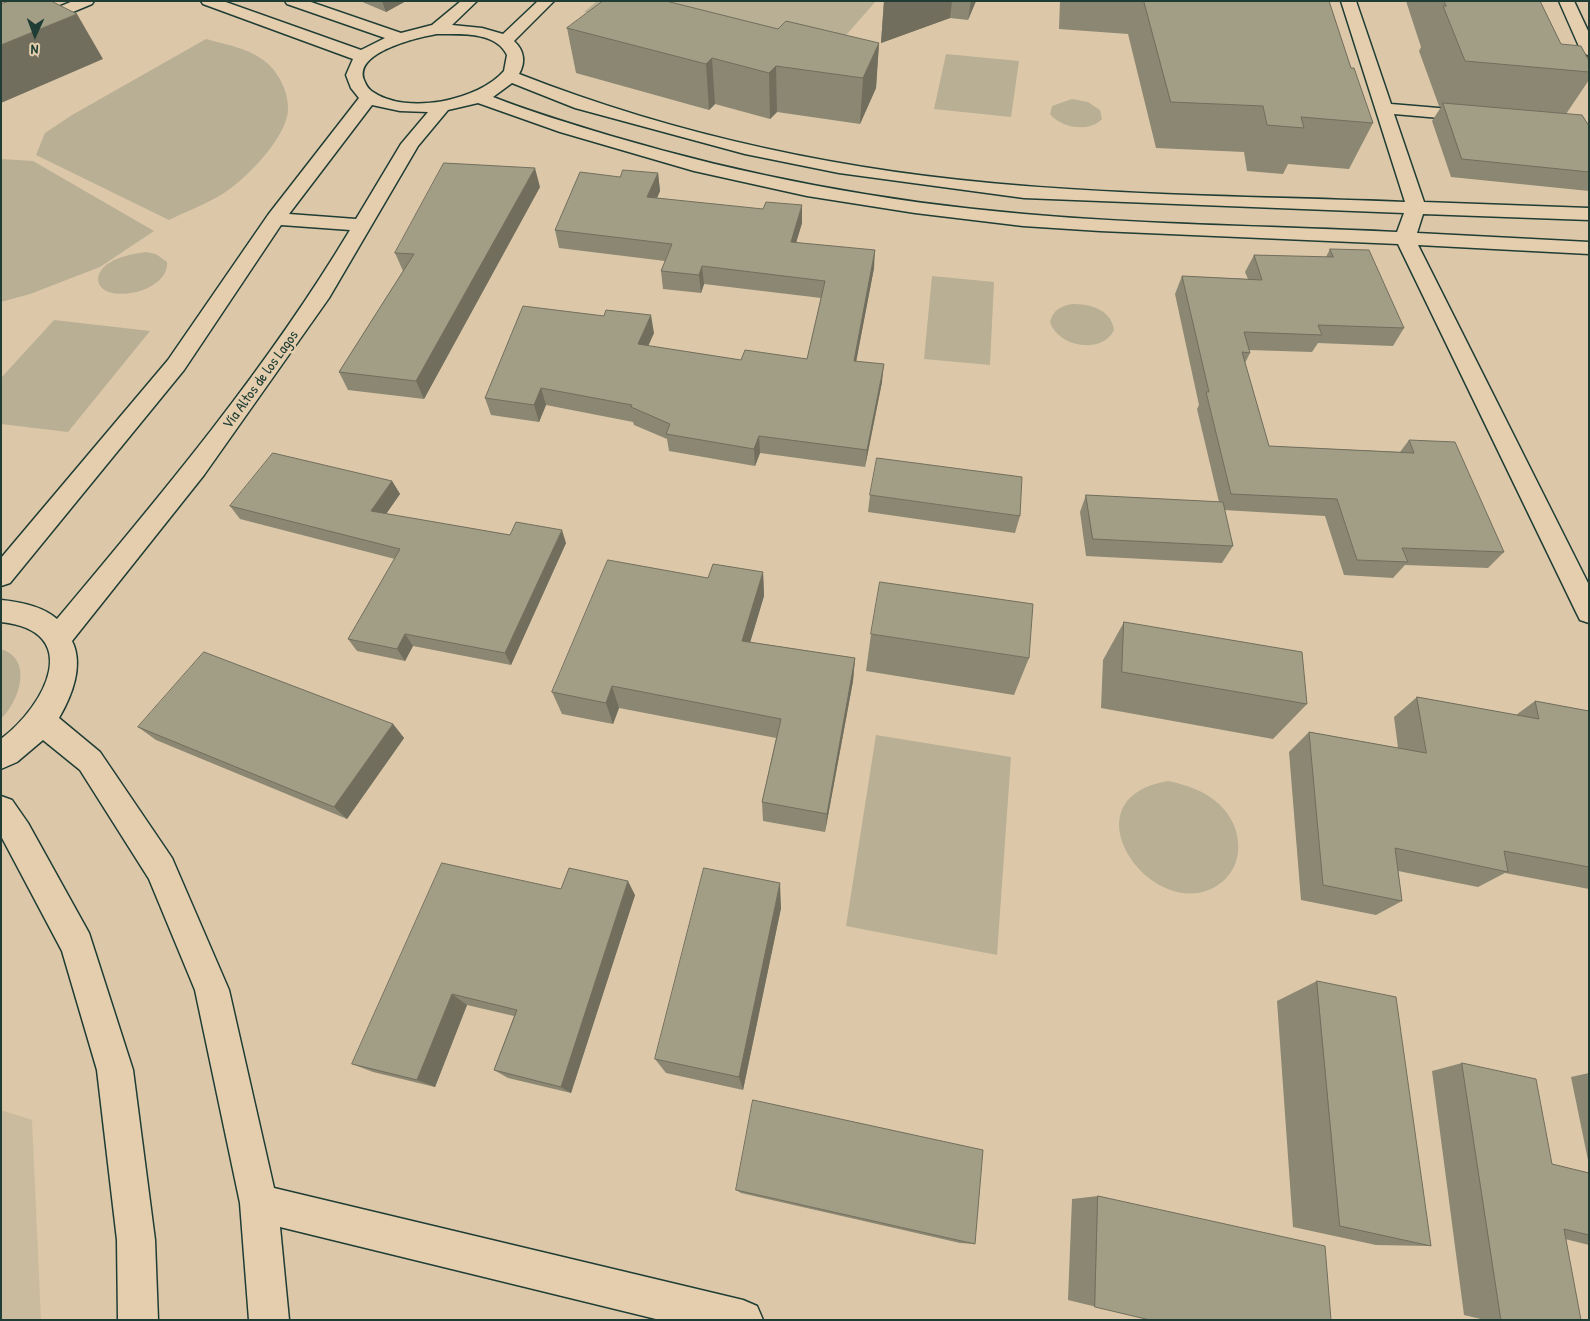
<!DOCTYPE html>
<meta charset="utf-8">
<style>
body{margin:0}
#map{position:relative;width:1590px;height:1321px;overflow:hidden;background:#dcc8a9;font-family:"Patrick Hand",sans-serif}
canvas{display:block}
.frame{position:absolute;inset:0;border:2px solid #1f3d34;pointer-events:none}
.north{position:absolute;left:10px;top:10px;width:50px;height:50px;-webkit-text-stroke:4px #e4ceae;paint-order:stroke;rotate:182deg;font-size:14px;font-weight:700;line-height:20px;text-align:center;color:#1f3d34}
.north::after{content:'';display:block;margin:auto;width:18px;height:22px;background:#1f3d34;clip-path:polygon(50% 0,100% 100%,50% 72%,0 100%)}
</style>
<div id="map">
<canvas width="1590" height="1321"></canvas>
<div class="frame"></div>
<div class="north">N</div>
</div>
<script>
const ctx = document.querySelector('canvas').getContext('2d');
ctx.lineJoin = 'round';
function fill(path, color) {
  ctx.fillStyle = color;
  ctx.fill(path, 'evenodd');
}
function stroke(path, color, width, dash) {
  ctx.strokeStyle = color;
  ctx.lineWidth = width;
  ctx.lineCap = dash ? 'butt' : 'round';
  ctx.setLineDash(dash || []);
  ctx.stroke(path);
}
function write(font, color, halo, rows, align = 'center') {
  ctx.font = font + ' "Patrick Hand",sans-serif';
  ctx.lineWidth = 5;
  ctx.setLineDash([]);
  ctx.textBaseline = 'middle';
  ctx.strokeStyle = halo;
  ctx.fillStyle = color;
  for (const [text, x, y, turn = 0] of rows) {
    ctx.save();
    ctx.translate(x, y);
    ctx.rotate((+turn || 0) * Math.PI / 180);
    ctx.textAlign = isNaN(turn) ? turn : align;
    if (halo) ctx.strokeText(text, 0, 0);
    ctx.fillText(text, 0, 0);
    ctx.restore();
  }
}
const built = new Path2D(`
 M 1,1110 L 32,1120 L 41,1320 L 1,1320 Z`);
const green = new Path2D(`
 M 597,1 L 876,1 L 820,65 L 584,12 Z
 M 206,39 C 227,45 250,48 267,63 C 279,73 289,93 288,110 C 287,137 246,179 224,193 C 207,204 187,211 169,220 L 36,155 L 45,133 L 72,115 Z
 M 946,54 L 1019,61 L 1011,117 L 934,109 Z
 M 1072,99 L 1088,102 L 1100,110 L 1102,119 C 1089,133 1061,128 1050,114 L 1052,106 Z
 M 1,159 L 33,161 L 154,231 L 100,267 L 30,294 L 1,302 Z
 M 146,252 L 156,254 L 167,262 C 169,287 126,300 106,291 C 101,288 98,284 98,279 C 100,259 132,254 146,252 Z
 M 932,276 L 994,282 L 990,365 L 924,359 Z
 M 1072,304 C 1090,304 1111,309 1114,330 C 1102,355 1058,347 1050,322 C 1053,310 1061,306 1072,304 Z
 M 54,320 L 150,331 L 68,432 L 1,424 L 1,378 Z
 M 1,649 C 34,659 19,702 1,719 Z
 M 876,735 L 1011,757 L 997,955 L 846,926 Z
 M 1168,781 C 1187,785 1205,791 1219,804 C 1246,829 1246,873 1211,889 C 1147,918 1065,798 1168,781 Z`);
const minor = new Path2D(`
 M 73,1 L 94,1 L 92,4 L 1,42 L 1,31 Z
 M 201,1 L 223,1 L 361,50 L 385,38 L 287,4 L 285,1 L 308,1 L 401,33 L 432,25 L 461,1 L 477,1 L 452,25 L 482,28 L 503,34 L 538,1 L 554,1 L 514,41 C 524,50 526,62 519,74 C 679,137 853,173 1025,186 C 1151,196 1279,197 1405,202 L 1341,1 L 1356,1 L 1391,104 L 1474,111 L 1480,112 L 1483,116 L 1480,120 L 1474,121 L 1394,114 L 1424,202 L 1589,208 L 1589,220 L 1423,214 L 1417,233 L 1589,242 L 1589,254 L 1418,245 L 1589,585 L 1589,623 L 1580,620 L 1576,612 L 1398,244 L 1100,231 L 1023,226 L 915,213 L 807,196 L 694,171 L 560,132 L 478,103 L 448,110 L 418,146 L 329,298 L 204,475 L 72,641 C 84,665 72,696 59,718 L 100,752 L 172,858 L 229,990 L 274,1188 L 743,1300 L 757,1306 L 763,1320 L 660,1320 L 280,1227 L 289,1320 L 249,1320 L 240,1203 L 195,990 L 149,879 L 80,770 L 43,740 L 17,762 L 1,769 L 1,739 C 45,706 85,631 1,622 L 1,600 C 21,602 42,606 57,619 C 161,495 266,370 350,230 L 281,225 L 184,370 L 10,583 L 1,586 L 1,558 L 168,360 L 268,215 L 359,98 L 351,88 L 346,75 L 353,59 L 203,4 ZM 437,34 C 459,34 496,31 507,55 L 504,71 C 478,101 406,115 373,92 C 368,89 366,85 364,80 C 353,52 419,37 437,34 ZM 512,83 L 575,108 L 745,154 L 839,173 L 1024,198 L 1404,213 L 1397,232 C 1273,226 1148,225 1024,214 C 884,202 746,176 611,136 C 571,124 531,112 493,97 ZM 372,105 L 400,111 L 428,112 L 401,144 L 356,219 L 289,214 Z
 M 1559,1 L 1574,1 L 1589,33 L 1589,56 L 1581,51 Z
 M 1,796 L 12,800 L 28,823 L 89,933 L 133,1070 L 155,1240 L 158,1320 L 118,1320 L 117,1240 L 97,1070 L 62,951 L 1,836 Z`);
const wall = new Path2D(`
 M 360,1 L 406,1 L 386,12 Z
 M 884,1 L 976,1 L 968,20 L 950,18 L 881,43 Z
 M 1060,1 L 1329,1 L 1351,68 L 1373,123 L 1349,169 L 1288,164 L 1283,174 L 1247,171 L 1244,152 L 1156,148 L 1128,34 L 1059,29 Z
 M 1406,1 L 1540,1 L 1561,44 L 1589,61 L 1589,80 L 1566,114 L 1589,126 L 1589,191 L 1451,177 L 1432,121 L 1441,107 L 1439,106 L 1419,51 L 1421,47 Z
 M 567,28 L 778,29 L 879,43 L 876,88 L 860,124 L 777,112 L 770,119 L 715,104 L 709,110 L 576,73 Z
 M 658,173 L 660,191 L 657,198 L 802,223 L 796,242 L 874,268 L 856,361 L 882,382 L 865,467 L 760,453 L 755,466 L 669,451 L 667,439 L 634,425 L 633,422 L 546,405 L 539,422 L 491,415 L 485,398 L 654,333 L 648,346 L 741,360 L 807,359 L 821,298 L 704,284 L 701,293 L 663,289 L 661,271 L 665,261 L 559,248 L 555,230 L 620,177 Z
 M 540,187 L 424,399 L 348,390 L 339,372 L 403,271 L 395,253 Z
 M 1330,249 L 1404,328 L 1393,346 L 1318,343 L 1312,352 L 1249,350 L 1250,353 L 1245,363 L 1269,446 L 1400,452 L 1409,440 L 1504,552 L 1488,568 L 1405,565 L 1393,578 L 1344,575 L 1325,516 L 1224,510 L 1233,546 L 1222,563 L 1086,556 L 1080,512 L 1086,495 L 1219,502 L 1197,409 L 1199,405 L 1175,294 L 1182,276 L 1248,279 L 1245,272 L 1254,255 L 1326,257 Z
 M 392,481 L 400,494 L 386,514 L 510,535 L 566,543 L 511,665 L 413,646 L 405,661 L 357,651 L 348,639 L 395,559 L 240,519 L 230,506 Z
 M 870,495 L 1020,516 L 1015,533 L 868,512 Z
 M 763,572 L 764,596 L 750,642 L 855,658 L 853,681 L 825,832 L 763,821 L 762,802 L 776,738 L 619,708 L 613,724 L 562,714 L 552,692 L 708,578 Z
 M 1124,622 L 1307,704 L 1273,739 L 1101,708 L 1103,660 Z
 M 871,634 L 1029,658 L 1014,695 L 866,671 Z
 M 1417,697 L 1516,715 L 1535,701 L 1589,711 L 1589,889 L 1505,873 L 1478,887 L 1398,871 L 1402,901 L 1376,915 L 1301,900 L 1289,752 L 1309,732 L 1398,748 L 1394,717 Z
 M 393,724 L 404,738 L 347,819 L 156,740 L 138,727 Z
 M 561,889 L 635,895 L 571,1093 L 508,1078 L 494,1070 L 514,1016 L 467,1005 L 435,1087 L 373,1072 L 352,1064 Z
 M 781,908 L 743,1090 L 666,1073 L 655,1059 Z
 M 1317,981 L 1431,1246 L 1376,1245 L 1293,1227 L 1277,1001 Z
 M 1462,1063 L 1552,1164 L 1589,1173 L 1589,1245 L 1565,1239 L 1581,1320 L 1485,1320 L 1464,1315 L 1432,1071 Z
 M 1589,1073 L 1589,1165 L 1571,1077 Z
 M 736,1190 L 975,1244 L 960,1243 L 741,1193 Z
 M 1098,1196 L 1150,1320 L 1068,1300 L 1072,1199 Z`);
const shadedWall = new Path2D(`
 M 382,1 L 406,1 L 386,12 Z
 M 884,1 L 952,1 L 950,18 L 881,43 Z
 M 971,1 L 976,1 L 968,20 Z
 M 77,14 L 103,59 L 1,103 L 1,45 Z
 M 879,43 L 876,88 L 860,124 L 863,78 Z
 M 712,58 L 715,104 L 709,110 L 706,64 Z
 M 776,66 L 777,112 L 770,119 L 769,73 Z
 M 535,168 L 540,187 L 424,399 L 416,381 Z
 M 658,173 L 660,191 L 650,214 L 647,197 Z
 M 802,205 L 802,223 L 791,260 L 791,242 Z
 M 875,250 L 874,268 L 853,378 L 854,361 Z
 M 702,266 L 704,284 L 701,293 L 699,275 Z
 M 651,315 L 654,333 L 641,362 L 638,344 Z
 M 884,364 L 882,382 L 865,467 L 867,450 Z
 M 541,388 L 546,405 L 539,422 L 534,405 Z
 M 759,436 L 760,453 L 755,466 L 754,449 Z
 M 392,481 L 400,494 L 379,524 L 371,511 Z
 M 562,530 L 566,543 L 511,665 L 505,653 Z
 M 763,572 L 764,596 L 744,663 L 742,641 Z
 M 405,634 L 413,646 L 405,661 L 397,649 Z
 M 855,658 L 853,681 L 825,832 L 827,814 Z
 M 612,686 L 619,708 L 613,724 L 606,703 Z
 M 393,724 L 404,738 L 347,819 L 334,807 Z
 M 628,881 L 635,895 L 571,1093 L 561,1087 Z
 M 780,883 L 781,908 L 743,1090 L 739,1077 Z
 M 452,994 L 467,1005 L 435,1087 L 417,1080 Z`);
const building = new Path2D(`
 M 10,1 L 51,1 L 77,14 L 1,45 L 1,4 Z
 M 603,1 L 666,1 L 778,29 L 786,21 L 879,43 L 863,78 L 776,66 L 769,73 L 712,58 L 706,64 L 567,28 Z
 M 1144,1 L 1329,1 L 1351,68 L 1354,68 L 1373,123 L 1301,117 L 1304,128 L 1267,125 L 1263,106 L 1171,102 Z
 M 1444,1 L 1540,1 L 1561,44 L 1581,46 L 1589,61 L 1589,72 L 1465,61 L 1443,6 L 1446,6 Z
 M 1443,103 L 1582,115 L 1589,126 L 1589,172 L 1462,159 Z
 M 444,163 L 535,168 L 416,381 L 339,372 L 414,254 L 395,253 Z
 M 623,170 L 658,173 L 647,197 L 763,209 L 766,202 L 802,205 L 791,242 L 875,250 L 854,361 L 884,364 L 867,450 L 759,436 L 754,449 L 666,434 L 670,424 L 631,407 L 632,405 L 541,388 L 534,405 L 485,398 L 523,306 L 604,316 L 606,310 L 651,315 L 638,344 L 741,360 L 745,350 L 807,359 L 825,281 L 702,266 L 699,275 L 661,271 L 672,244 L 555,230 L 580,172 L 620,177 Z
 M 1330,249 L 1369,250 L 1404,328 L 1318,325 L 1322,335 L 1244,332 L 1250,353 L 1242,352 L 1269,446 L 1414,453 L 1409,440 L 1455,442 L 1504,552 L 1402,548 L 1408,562 L 1357,560 L 1337,499 L 1231,494 L 1206,392 L 1209,392 L 1182,276 L 1262,280 L 1254,255 L 1333,257 Z
 M 273,453 L 392,481 L 371,511 L 510,535 L 516,522 L 562,530 L 505,653 L 405,634 L 397,649 L 348,639 L 400,549 L 230,506 Z
 M 877,458 L 1022,477 L 1020,516 L 870,495 Z
 M 1086,495 L 1223,502 L 1233,546 L 1093,539 Z
 M 608,560 L 708,578 L 713,564 L 763,572 L 742,641 L 855,658 L 827,814 L 762,802 L 781,719 L 612,686 L 606,703 L 552,692 Z
 M 880,582 L 1033,604 L 1029,658 L 871,634 Z
 M 1124,622 L 1302,652 L 1307,704 L 1122,672 Z
 M 204,652 L 393,724 L 334,807 L 138,727 Z
 M 1417,697 L 1539,719 L 1535,701 L 1589,711 L 1589,867 L 1504,851 L 1508,872 L 1395,848 L 1402,901 L 1323,885 L 1309,732 L 1426,753 Z
 M 442,863 L 561,889 L 569,868 L 628,881 L 561,1087 L 494,1070 L 517,1010 L 452,994 L 417,1080 L 352,1064 Z
 M 704,868 L 780,883 L 739,1077 L 655,1059 Z
 M 1317,981 L 1396,997 L 1431,1246 L 1340,1226 Z
 M 1462,1063 L 1536,1079 L 1552,1164 L 1589,1173 L 1589,1235 L 1564,1229 L 1581,1320 L 1503,1320 L 1501,1319 Z
 M 753,1100 L 983,1150 L 975,1244 L 736,1190 Z
 M 1098,1196 L 1325,1246 L 1331,1320 L 1150,1320 L 1095,1307 Z`);
const streetNames = [
 ["Vía Altos de los Lagos",261,380,-54]
];
fill(built, '#cbbb9e');
fill(green, '#b9af94');
stroke(minor, '#1f3d34', 3);
fill(minor, '#e4ceae');
fill(wall, '#8b8772');
fill(shadedWall, '#716e5d');
fill(building, '#a29d85');
stroke(building, '#716e5d', 1);
write('15px', '#1f3d34', '#e4ceae', streetNames);
</script>
